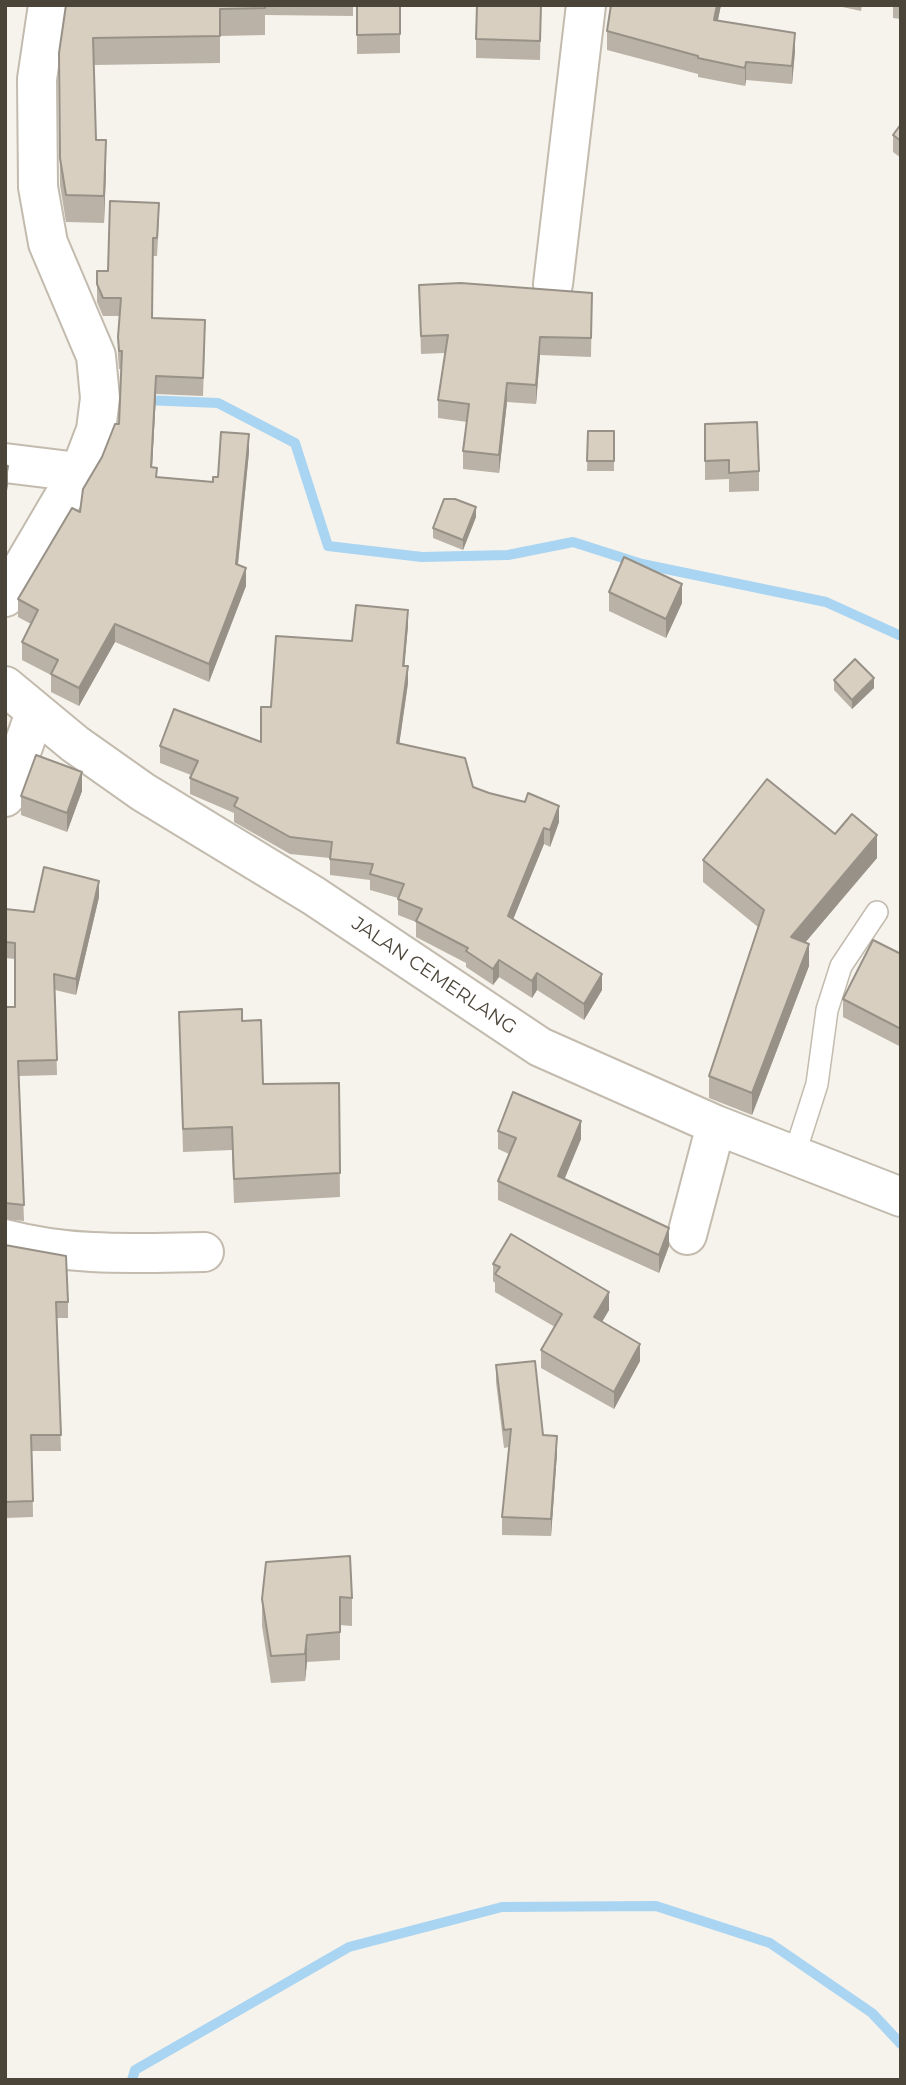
<!DOCTYPE html>
<style>
body{margin:0}
#map{position:relative;width:906px;height:2085px;overflow:hidden;background:#f6f3ec;font-family:Montserrat,sans-serif}
canvas{display:block}
.frame{position:absolute;inset:0;border:7px solid #4b4439;pointer-events:none}
</style>
<div id="map">
<canvas width="906" height="2085"></canvas>
<div class="frame"></div>
</div>
<script>
const ctx = document.querySelector('canvas').getContext('2d');
ctx.lineJoin = 'round';
function stroke(path, color, width, dash) {
  ctx.strokeStyle = color;
  ctx.lineWidth = width;
  ctx.lineCap = dash ? 'butt' : 'round';
  ctx.setLineDash(dash || []);
  ctx.stroke(path);
}
function fill(path, color) {
  ctx.fillStyle = color;
  ctx.fill(path, 'evenodd');
}
function write(font, color, halo, rows, align = 'center') {
  ctx.font = font + ' Montserrat,sans-serif';
  ctx.lineWidth = 6;
  ctx.setLineDash([]);
  ctx.textBaseline = 'middle';
  ctx.strokeStyle = halo;
  ctx.fillStyle = color;
  for (const [text, x, y, turn = 0] of rows) {
    ctx.save();
    ctx.translate(x, y);
    ctx.rotate((+turn || 0) * Math.PI / 180);
    ctx.textAlign = isNaN(turn) ? turn : align;
    if (halo) ctx.strokeText(text, 0, 0);
    ctx.fillText(text, 0, 0);
    ctx.restore();
  }
}
const stream = new Path2D(`
 M 144,400 L 218,403 L 295,443 L 328,546 L 422,557 L 508,555 L 573,542 L 642,564 L 826,602 L 901,636
 M 132,2080 L 135,2070 L 349,1947 L 502,1907 L 656,1906 L 770,1943 L 872,2013 L 901,2044`);
const lane = new Path2D(`
 M 794,1156 L 817,1084 L 827,1010 L 841,966 L 877,912`);
const street = new Path2D(`
 M 553,284 L 586,5
 M 5,463 L 78,472
 M 5,597 L 83,464 L 96,430 L 100,398 L 96,356 L 48,243 L 38,187 L 37,79 L 48,5
 M 5,686 L 75,744 L 143,792 L 314,896 L 540,1047 L 716,1125 L 901,1197
 M 5,797 L 35,713
 M 687,1235 L 716,1125
 M 5,1239 C 73,1257 135,1253 204,1252`);
const wall = new Path2D(`
 M 66,5 L 353,5 L 353,16 L 265,15 L 265,35 L 220,36 L 220,63 L 94,65 L 96,140 L 106,167 L 104,223 L 66,222 L 60,185 L 59,53 Z
 M 357,5 L 400,5 L 400,53 L 357,54 Z
 M 541,5 L 540,60 L 476,58 L 476,39 Z
 M 721,5 L 718,20 L 795,51 L 792,84 L 746,80 L 745,86 L 698,77 L 698,74 L 607,50 L 607,31 Z
 M 833,5 L 862,5 L 861,11 Z
 M 893,5 L 901,5 L 901,19 L 893,18 Z
 M 901,124 L 901,158 L 893,152 L 893,135 Z
 M 159,221 L 157,256 L 153,256 L 152,318 L 205,338 L 203,396 L 156,394 L 152,467 L 157,477 L 213,482 L 249,452 L 238,565 L 246,586 L 209,682 L 115,642 L 79,706 L 51,692 L 51,675 L 22,660 L 22,642 L 31,624 L 18,617 L 18,599 L 80,512 L 102,457 L 119,424 L 121,369 L 119,369 L 118,355 L 119,316 L 103,316 L 97,302 L 97,271 L 108,271 Z
 M 419,285 L 592,293 L 591,357 L 540,355 L 536,404 L 507,402 L 499,473 L 463,469 L 463,451 L 467,422 L 438,418 L 438,400 L 445,353 L 421,354 Z
 M 705,424 L 759,471 L 759,491 L 729,492 L 729,479 L 705,480 Z
 M 588,431 L 614,431 L 614,471 L 587,471 Z
 M 476,517 L 463,550 L 433,538 L 433,528 Z
 M 609,592 L 682,603 L 666,638 L 609,611 Z
 M 408,626 L 404,666 L 408,683 L 399,744 L 473,787 L 559,822 L 550,847 L 544,844 L 513,919 L 602,990 L 584,1020 L 537,990 L 532,998 L 499,977 L 493,985 L 466,967 L 466,963 L 416,937 L 416,922 L 398,915 L 398,898 L 370,890 L 370,880 L 330,875 L 330,858 L 290,854 L 234,822 L 234,813 L 190,794 L 190,778 L 191,775 L 160,763 L 160,746 L 261,742 L 271,707 L 352,641 Z
 M 834,680 L 874,688 L 852,709 L 834,690 Z
 M 82,791 L 67,832 L 21,815 L 21,796 Z
 M 835,834 L 877,858 L 805,943 L 809,966 L 752,1115 L 709,1098 L 709,1076 L 758,927 L 703,882 L 703,860 Z
 M 99,897 L 76,995 L 55,990 L 57,1075 L 19,1076 L 24,1221 L 5,1219 L 5,1007 L 15,1007 L 15,959 L 5,958 L 5,909 L 34,912 Z
 M 901,954 L 901,1047 L 843,1017 L 843,999 Z
 M 179,1012 L 242,1021 L 263,1084 L 339,1083 L 340,1197 L 234,1203 L 232,1150 L 183,1152 Z
 M 498,1131 L 581,1139 L 564,1179 L 669,1246 L 659,1273 L 498,1200 L 498,1181 L 509,1154 L 498,1149 Z
 M 5,1245 L 68,1302 L 68,1318 L 57,1318 L 61,1451 L 32,1451 L 33,1517 L 5,1518 Z
 M 493,1264 L 609,1310 L 602,1322 L 640,1361 L 614,1409 L 541,1368 L 541,1350 L 555,1327 L 495,1292 L 495,1283 L 493,1281 Z
 M 496,1365 L 543,1435 L 557,1453 L 551,1536 L 502,1535 L 502,1517 L 509,1447 L 504,1448 L 496,1382 Z
 M 266,1562 L 352,1598 L 352,1626 L 340,1625 L 340,1660 L 307,1662 L 305,1681 L 271,1683 L 262,1626 L 262,1599 Z`);
const shadedWall = new Path2D(`
 M 717,5 L 721,5 L 714,38 L 714,20 Z
 M 795,33 L 795,51 L 792,84 L 792,66 Z
 M 746,62 L 746,80 L 745,86 L 745,68 Z
 M 106,140 L 106,167 L 104,223 L 104,196 Z
 M 540,337 L 540,355 L 536,404 L 536,385 Z
 M 156,376 L 156,394 L 151,485 L 151,467 Z
 M 507,383 L 507,402 L 499,473 L 499,455 Z
 M 249,434 L 249,452 L 236,582 L 236,564 Z
 M 8,466 L 8,485 L 5,503 L 5,484 Z
 M 476,507 L 476,517 L 463,550 L 463,540 Z
 M 246,568 L 246,586 L 209,682 L 209,664 Z
 M 682,584 L 682,603 L 666,638 L 666,619 Z
 M 408,610 L 408,626 L 403,682 L 403,666 Z
 M 115,624 L 115,642 L 79,706 L 79,688 Z
 M 408,666 L 408,683 L 397,760 L 397,743 Z
 M 874,678 L 874,688 L 852,709 L 852,700 Z
 M 82,772 L 82,791 L 67,832 L 67,813 Z
 M 559,806 L 559,822 L 550,847 L 550,830 Z
 M 544,828 L 544,844 L 508,932 L 508,916 Z
 M 877,835 L 877,858 L 791,959 L 791,937 Z
 M 99,881 L 99,897 L 76,995 L 76,979 Z
 M 809,944 L 809,966 L 752,1115 L 752,1093 Z
 M 499,960 L 499,977 L 493,985 L 493,969 Z
 M 537,973 L 537,990 L 532,998 L 532,981 Z
 M 602,974 L 602,990 L 584,1020 L 584,1004 Z
 M 581,1121 L 581,1139 L 558,1195 L 558,1176 Z
 M 669,1228 L 669,1246 L 659,1273 L 659,1255 Z
 M 609,1292 L 609,1310 L 594,1335 L 594,1317 Z
 M 640,1344 L 640,1361 L 614,1409 L 614,1392 Z
 M 557,1436 L 557,1453 L 551,1536 L 551,1519 Z
 M 307,1635 L 307,1662 L 305,1681 L 305,1654 Z`);
const building = new Path2D(`
 M 66,5 L 265,5 L 265,8 L 220,9 L 220,36 L 93,38 L 96,140 L 106,140 L 104,196 L 66,195 L 60,158 L 59,53 Z
 M 357,5 L 400,5 L 400,34 L 357,35 Z
 M 477,5 L 541,5 L 540,41 L 476,39 Z
 M 611,5 L 717,5 L 714,20 L 795,33 L 792,66 L 746,62 L 745,68 L 698,58 L 698,56 L 607,31 Z
 M 901,124 L 901,141 L 893,135 Z
 M 110,201 L 159,203 L 157,238 L 153,238 L 152,318 L 205,320 L 203,378 L 156,376 L 151,467 L 157,468 L 156,477 L 213,482 L 213,477 L 218,477 L 221,432 L 249,434 L 236,564 L 246,568 L 209,664 L 115,624 L 79,688 L 51,674 L 58,660 L 22,642 L 38,610 L 18,599 L 72,508 L 80,512 L 83,489 L 102,457 L 115,424 L 119,424 L 122,351 L 119,351 L 118,337 L 121,298 L 103,298 L 97,284 L 97,271 L 108,271 Z
 M 461,283 L 592,293 L 591,338 L 540,337 L 536,385 L 507,383 L 499,455 L 463,451 L 469,404 L 438,400 L 448,335 L 421,336 L 419,285 Z
 M 757,422 L 759,471 L 729,473 L 729,460 L 705,461 L 705,424 Z
 M 588,431 L 614,431 L 614,461 L 587,461 Z
 M 5,465 L 8,466 L 5,484 Z
 M 444,499 L 455,499 L 476,507 L 463,540 L 433,528 Z
 M 624,557 L 682,584 L 666,619 L 609,592 Z
 M 356,605 L 408,610 L 403,666 L 408,666 L 397,743 L 465,758 L 473,787 L 489,793 L 525,802 L 528,793 L 559,806 L 550,830 L 544,828 L 508,916 L 602,974 L 584,1004 L 537,973 L 532,981 L 499,960 L 493,969 L 466,951 L 468,948 L 416,921 L 422,909 L 398,899 L 404,884 L 370,874 L 373,864 L 330,859 L 332,842 L 290,837 L 234,806 L 238,798 L 190,778 L 198,761 L 160,746 L 174,709 L 261,742 L 261,707 L 271,707 L 276,636 L 352,641 Z
 M 855,659 L 874,678 L 852,700 L 834,680 Z
 M 36,755 L 82,772 L 67,813 L 21,796 Z
 M 767,779 L 835,834 L 852,814 L 877,835 L 791,937 L 809,944 L 752,1093 L 709,1076 L 764,910 L 703,860 Z
 M 44,867 L 99,881 L 76,979 L 54,974 L 57,1060 L 18,1061 L 24,1205 L 5,1203 L 5,1007 L 15,1007 L 15,943 L 5,942 L 5,909 L 34,912 Z
 M 873,940 L 901,954 L 901,1029 L 843,999 Z
 M 242,1009 L 242,1021 L 261,1020 L 263,1084 L 339,1083 L 340,1173 L 234,1179 L 232,1127 L 183,1129 L 179,1012 Z
 M 513,1092 L 581,1121 L 558,1176 L 669,1228 L 659,1255 L 498,1181 L 516,1138 L 498,1131 Z
 M 511,1234 L 609,1292 L 594,1317 L 640,1344 L 614,1392 L 541,1350 L 562,1314 L 495,1274 L 500,1267 L 493,1264 Z
 M 5,1245 L 66,1256 L 68,1302 L 56,1302 L 61,1435 L 31,1435 L 33,1501 L 5,1502 Z
 M 535,1361 L 543,1435 L 557,1436 L 551,1519 L 502,1517 L 511,1429 L 504,1430 L 496,1365 Z
 M 350,1556 L 352,1598 L 340,1597 L 340,1632 L 307,1635 L 305,1654 L 271,1656 L 262,1599 L 266,1562 Z`);
const streetNames = [
 ["JALAN CEMERLANG",434,976,34]
];
stroke(stream, '#a9d4f2', 10);
stroke(lane, '#c2bbae', 24);
stroke(street, '#c2bbae', 42);
stroke(lane, '#fff', 21);
stroke(street, '#fff', 38);
fill(wall, '#bab2a6');
fill(shadedWall, '#979187');
fill(building, '#d8cfc1');
stroke(building, '#979187', 2);
write('19px', '#4b4439', '#fff', streetNames);
</script>
